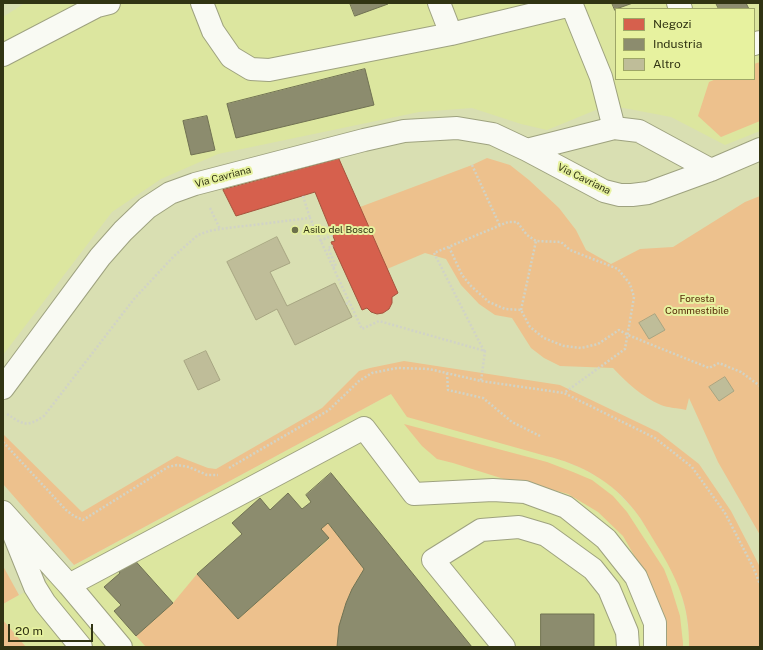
<!DOCTYPE html>
<style>
body{margin:0}
#map{position:relative;width:763px;height:650px;overflow:hidden;background:#d9dfb2;font-family:"Public Sans",sans-serif}
canvas{display:block}
.frame{position:absolute;inset:0;border:4px solid #313413;pointer-events:none}
.legend{position:absolute;left:615px;top:8px;width:140px;height:72px;box-sizing:border-box;background:#e7f29f;border:1px solid #9ea667;margin:0;padding:5px 7px;list-style:none;font-size:12px;color:#313413}
.legend li{display:flex;align-items:center;gap:8px;height:20px}
.legend b{width:20px;border:1px solid #9ea667}
.scale{position:absolute;left:8px;top:624px;width:85px;height:18px;box-sizing:border-box;border:2px solid #313413;border-top:0;padding-left:5px;font-size:12px;line-height:14px;white-space:nowrap;color:#313413;-webkit-text-stroke:3px #e7f29f;paint-order:stroke}
</style>
<div id="map">
<canvas width="763" height="650"></canvas>
<div class="frame"></div>
<ul class="legend">
<li><b style="height:11px;background:#d6604d"></b>Negozi</li>
<li><b style="height:11px;background:#8c8c6e"></b>Industria</li>
<li><b style="height:11px;background:#bfbd99"></b>Altro</li>
</ul>
<div class="scale">20 m</div>
</div>
<script>
const ctx = document.querySelector('canvas').getContext('2d');
ctx.lineJoin = 'round';
function fill(path, color) {
  ctx.fillStyle = color;
  ctx.fill(path, 'evenodd');
}
function stroke(path, color, width, dash) {
  ctx.strokeStyle = color;
  ctx.lineWidth = width;
  ctx.lineCap = dash ? 'butt' : 'round';
  ctx.setLineDash(dash || []);
  ctx.stroke(path);
}
function write(font, color, halo, rows, align = 'center') {
  ctx.font = font + ' "Public Sans",sans-serif';
  ctx.lineWidth = 4;
  ctx.setLineDash([]);
  ctx.textBaseline = 'middle';
  ctx.strokeStyle = halo;
  ctx.fillStyle = color;
  for (const [text, x, y, turn = 0] of rows) {
    ctx.save();
    ctx.translate(x, y);
    ctx.rotate((+turn || 0) * Math.PI / 180);
    ctx.textAlign = isNaN(turn) ? turn : align;
    if (halo) ctx.strokeText(text, 0, 0);
    ctx.fillText(text, 0, 0);
    ctx.restore();
  }
}
const built = new Path2D(`
 M 25,3 L 760,3 L 760,131 L 725,145 L 671,117 L 608,105 L 547,130 L 521,124 L 472,108 L 419,112 L 218,154 L 161,179 L 112,212 L 3,355 L 3,17 ZM 616,9 L 754,9 L 754,79 L 616,79 Z
 M 391,394 L 546,456 L 559,459 L 583,469 L 606,482 L 616,491 L 634,510 L 642,521 L 670,566 L 675,577 L 680,589 L 686,613 L 689,638 L 689,647 L 26,647 L 3,620 L 3,604 Z`);
const green = new Path2D(`
 M 760,62 L 760,121 L 721,137 L 698,116 L 709,82 L 716,79 L 754,79 L 754,64 Z
 M 487,158 L 510,165 L 529,180 L 559,208 L 576,230 L 586,250 L 611,264 L 640,249 L 673,247 L 745,202 L 760,196 L 760,535 L 718,462 L 689,398 L 686,410 C 678,408 668,408 661,405 C 642,397 626,382 613,368 L 560,366 L 544,358 L 531,348 L 512,318 L 495,315 L 479,304 L 461,285 L 446,259 L 425,253 L 387,269 L 360,207 L 472,165 Z
 M 404,361 L 560,385 L 658,432 L 699,464 L 731,511 L 760,567 L 760,647 L 689,647 C 690,606 677,578 656,544 C 649,533 643,521 635,511 C 613,482 581,464 546,456 L 407,417 L 391,394 L 74,565 L 3,484 L 3,434 L 82,512 L 177,456 L 208,468 L 216,469 L 322,408 L 359,371 L 370,368 Z
 M 404,424 L 547,462 L 573,472 L 592,480 L 613,496 L 627,512 L 664,569 L 671,587 L 680,616 L 683,643 L 683,647 L 663,647 L 650,583 L 623,536 L 598,512 L 568,494 L 542,487 L 504,479 L 453,463 L 437,459 L 422,446 Z
 M 328,523 L 364,569 C 346,596 341,614 337,647 L 146,647 L 136,636 L 173,603 L 197,574 L 238,619 L 329,539 L 321,529 Z
 M 3,566 L 19,595 L 3,604 Z
 M 3,620 L 26,647 L 3,647 Z`);
const shops = new Path2D(`
 M 339,159 L 398,293 L 392,297 L 392,303 L 389,309 L 383,313 L 377,314 L 371,312 L 367,308 L 362,310 L 331,242 L 335,241 L 315,192 L 236,216 L 223,190 Z`);
const industry = new Path2D(`
 M 350,3 L 388,3 L 388,4 L 355,16 Z
 M 612,3 L 633,3 L 616,9 L 615,10 Z
 M 716,3 L 746,3 L 749,9 L 719,9 Z
 M 365,69 L 374,105 L 236,138 L 227,104 Z
 M 207,116 L 215,150 L 191,155 L 183,121 Z
 M 331,473 L 376,528 L 472,647 L 337,647 L 339,626 L 346,603 L 352,589 L 364,569 L 328,523 L 321,529 L 329,538 L 238,619 L 197,574 L 242,534 L 232,523 L 260,498 L 270,510 L 288,493 L 302,509 L 311,502 L 306,495 Z
 M 131,556 L 173,603 L 136,636 L 114,611 L 121,605 L 104,587 L 120,573 L 117,569 Z
 M 541,614 L 594,614 L 594,647 L 541,647 Z`);
const building = new Path2D(`
 M 277,237 L 290,263 L 270,272 L 287,306 L 335,283 L 352,317 L 295,345 L 277,309 L 256,320 L 227,262 Z
 M 655,314 L 665,330 L 649,339 L 639,323 Z
 M 206,351 L 220,380 L 198,390 L 184,361 Z
 M 725,377 L 734,391 L 719,401 L 709,387 Z`);
const path = new Path2D(`
 M 472,165 L 500,226
 M 303,196 L 310,218
 M 210,208 L 220,229
 M 320,241 L 333,235
 M 449,247 L 462,275 L 471,286 L 489,302 L 505,309 L 521,310 L 530,327 L 544,338 L 564,346 L 581,348 L 598,344 L 619,330 L 628,335 L 709,368 L 719,363 L 741,372 L 760,386
 M 333,268 L 336,266 L 328,248 L 333,246
 M 346,304 L 350,302
 M 521,310 L 536,241
 M 484,351 L 434,253 L 508,222 L 517,222 L 527,235 L 536,241 L 561,242 L 570,250 L 618,269 L 630,284 L 634,297 L 625,349 L 564,393
 M 447,373 L 448,390 L 483,398 L 512,422 L 540,436
 M 7,414 C 23,424 26,428 44,416 L 134,299 L 174,256 L 198,235 L 209,231 L 220,229 L 310,218 L 362,329 L 379,321 L 485,351 L 481,381
 M 3,442 L 66,510 L 74,516 L 83,520 L 168,467 L 177,465 L 189,467 L 207,475 L 218,475
 M 229,468 L 329,410 L 359,381 L 372,373 L 397,368 L 429,369 L 481,381 L 564,393 L 655,438 L 692,467 L 725,513 L 753,567 L 760,584`);
const minor = new Path2D(`
 M 202,3 L 213,31 L 231,57 L 251,69 L 269,70 L 451,34 L 571,5
 M 439,3 L 451,34
 M 571,3 L 601,77 L 614,128
 M 678,3 L 681,9
 M 754,44 L 760,42
 M 3,55 L 97,6 L 109,3
 M 527,150 L 614,128 L 639,131 L 711,170
 M 3,388 L 100,257 L 123,231 L 147,208 L 170,193 L 195,184 L 364,140 L 404,131 L 457,128 L 493,134 L 527,150 L 604,191 L 620,195 L 632,195 L 648,193 L 711,170 L 760,149
 M 3,512 L 69,585 L 121,647
 M 12,530 L 35,587 L 45,603 L 81,647
 M 69,585 L 364,428 L 414,494 L 493,490 L 525,492 L 566,507 L 606,539 L 636,577 L 655,623 L 655,647
 M 504,647 L 433,560 L 481,530 L 519,527 L 546,535 L 593,569 L 609,589 L 627,632 L 628,647`);
const markers = [
 [295,230,4,"#6c704b"]
];
const streetNames = [
 ["Via Cavriana",223,177,-15],
 ["Via Cavriana",584,179,26]
];
const poiNames = [
 ["Asilo del Bosco",303,230]
];
const parkNames = [
 ["Foresta",697,299],
 ["Commestibile",697,311]
];
fill(built, '#dce69f');
fill(green, '#edc18d');
fill(shops, '#d6604d');
stroke(shops, '#a4533c', 1);
fill(industry, '#8c8c6e');
stroke(industry, '#717253', 1);
fill(building, '#bfbd99');
stroke(building, '#a7a582', 1);
stroke(minor, '#9ea27f', 24);
stroke(path, '#d1d3c6', 2.5, [2, 2]);
stroke(minor, '#f9faf3', 22);
for (const [x, y, r, color] of markers) {
  const dot = new Path2D();
  dot.arc(x, y, r, 0, 2 * Math.PI);
  ctx.fillStyle = color;
  ctx.fill(dot);
  stroke(dot, '#e7f29f', 1.5);
}
write('10px', '#313413', '#e7f29f', streetNames);
write('10px', '#313413', '#e7f29f', poiNames, 'left');
write('10px', '#592d09', '#e7f29f', parkNames);
</script>
